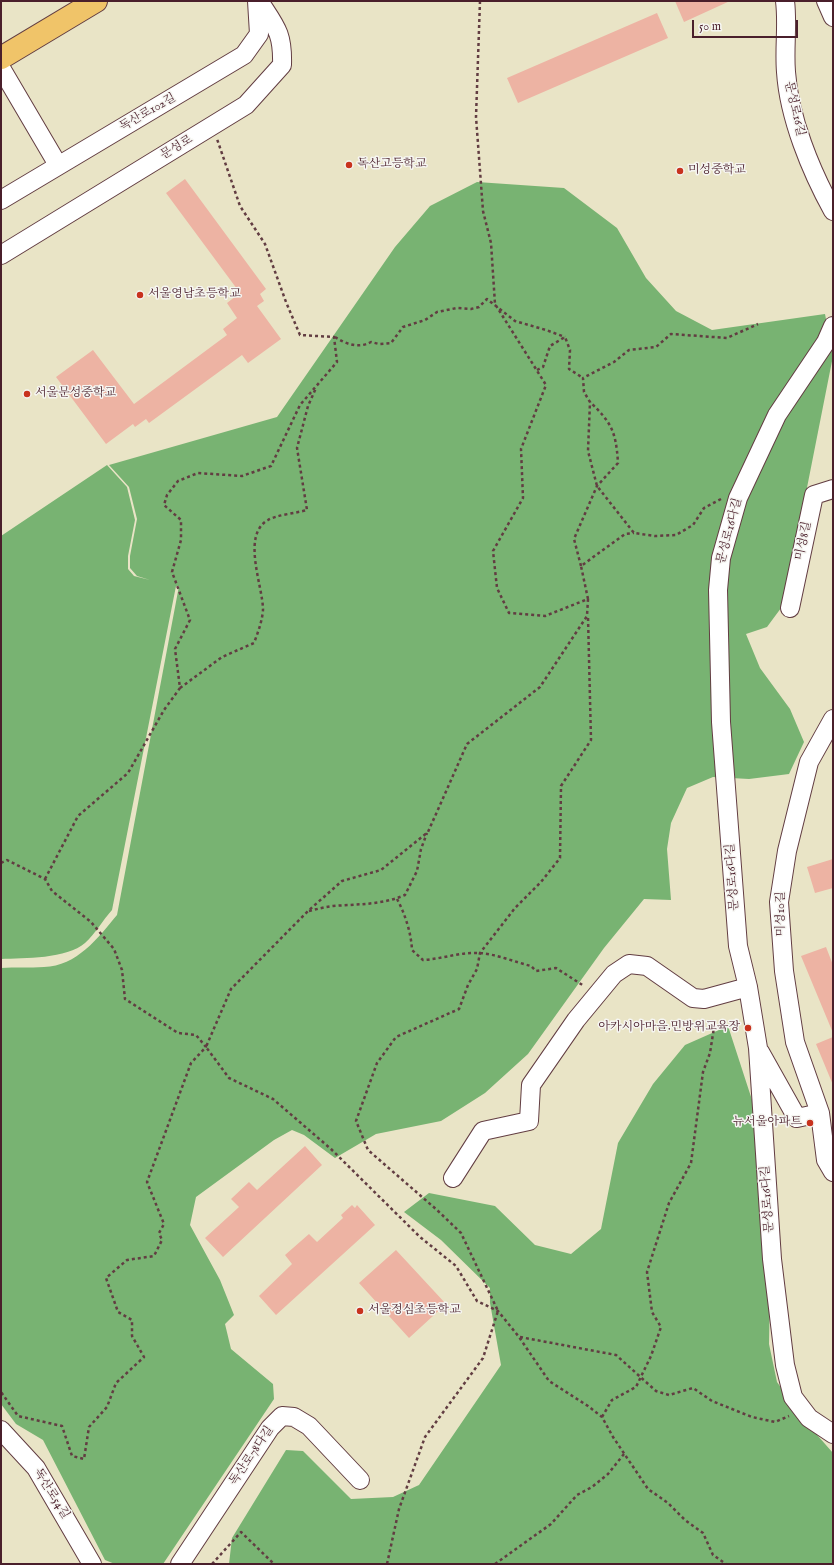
<!DOCTYPE html>
<meta charset="utf-8">
<style>
body{margin:0}
#map{position:relative;width:834px;height:1565px;overflow:hidden;background:#e9e4c6;font-family:"IM FELL English",serif}
canvas{display:block}
.frame{position:absolute;inset:0;border:2px solid #4a1f2b;pointer-events:none}
.scale{position:absolute;left:692px;top:20px;width:106px;height:18px;box-sizing:border-box;border:2px solid #4a1f2b;border-top:0;padding-left:5px;font-size:12px;line-height:14px;white-space:nowrap;color:#4a1f2b;-webkit-text-stroke:3px #f6f6f2;paint-order:stroke}
</style>
<div id="map">
<canvas width="834" height="1565"></canvas>
<div class="frame"></div>
<div class="scale">50 m</div>
</div>
<script>
const ctx = document.querySelector('canvas').getContext('2d');
ctx.lineJoin = 'round';
function fill(path, color) {
  ctx.fillStyle = color;
  ctx.fill(path, 'evenodd');
}
function stroke(path, color, width, dash) {
  ctx.strokeStyle = color;
  ctx.lineWidth = width;
  ctx.lineCap = dash ? 'butt' : 'round';
  ctx.setLineDash(dash || []);
  ctx.stroke(path);
}
function write(font, color, halo, rows, align = 'center') {
  ctx.font = font + ' "IM FELL English","Noto Serif KR",serif';
  ctx.lineWidth = 3;
  ctx.setLineDash([]);
  ctx.textBaseline = 'middle';
  ctx.strokeStyle = halo;
  ctx.fillStyle = color;
  for (const [text, x, y, turn = 0] of rows) {
    ctx.save();
    ctx.translate(x, y);
    ctx.rotate((+turn || 0) * Math.PI / 180);
    ctx.textAlign = isNaN(turn) ? turn : align;
    if (halo) ctx.strokeText(text, 0, 0);
    ctx.fillText(text, 0, 0);
    ctx.restore();
  }
}
const forest = new Path2D(`
 M 477,182 L 564,188 L 617,228 L 646,278 L 676,311 L 712,330 L 825,314 L 833,356 L 784,604 L 767,627 L 746,634 L 760,668 L 790,709 L 804,742 L 789,774 L 749,779 L 713,777 L 687,788 L 671,823 L 667,849 L 671,900 L 644,899 L 604,948 L 528,1054 L 485,1093 L 441,1121 L 376,1134 L 335,1158 L 304,1135 L 292,1130 L 274,1140 L 196,1197 L 190,1225 L 220,1280 L 234,1315 L 225,1324 L 231,1349 L 273,1384 L 274,1399 L 163,1564 L 115,1564 L 105,1560 L 43,1440 L 16,1424 L 1,1404 L 1,968 C 15,967 30,968 44,967 C 77,966 98,938 117,915 L 179,586 L 176,586 L 112,910 C 103,920 95,934 85,943 C 67,959 24,958 1,959 L 1,536 L 107,465 L 127,487 L 135,520 L 128,556 L 128,569 L 134,576 L 150,580 L 137,576 L 130,568 L 130,556 L 137,519 L 129,487 L 109,465 L 277,417 L 395,247 L 430,206 Z
 M 728,1026 L 753,1103 L 755,1139 L 770,1289 L 769,1344 L 777,1382 L 803,1419 L 833,1453 L 833,1564 L 229,1564 L 232,1538 L 286,1450 L 303,1451 L 351,1499 L 393,1497 L 419,1485 L 501,1365 L 490,1303 L 490,1288 L 441,1240 L 404,1212 L 429,1193 L 495,1206 L 535,1245 L 571,1254 L 601,1229 L 618,1143 L 653,1084 L 685,1045 Z`);
const building = new Path2D(`
 M 675,1 L 730,1 L 684,22 Z
 M 657,13 L 668,38 L 518,103 L 507,78 Z
 M 185,179 L 266,289 L 260,294 L 264,301 L 257,306 L 281,339 L 248,363 L 242,355 L 149,423 L 146,419 L 135,427 L 133,424 L 106,444 L 56,377 L 93,350 L 134,404 L 227,335 L 223,329 L 237,318 L 227,303 L 240,293 L 166,193 Z
 M 833,859 L 833,888 L 815,893 L 807,867 Z
 M 826,947 L 833,965 L 833,1033 L 801,956 Z
 M 833,1037 L 833,1085 L 816,1044 Z
 M 305,1146 L 322,1165 L 223,1257 L 205,1238 L 239,1207 L 231,1199 L 249,1182 L 257,1190 Z
 M 352,1205 L 355,1208 L 357,1205 L 375,1225 L 276,1315 L 259,1296 L 292,1264 L 285,1255 L 309,1234 L 317,1242 L 343,1218 L 341,1215 Z
 M 396,1250 L 446,1304 L 409,1338 L 359,1283 Z`);
const path = new Path2D(`
 M 480,1 L 476,117 L 483,211 L 491,243 L 495,304 L 546,385 L 521,449 L 523,498 L 493,551 L 497,588 L 509,613 L 545,616 L 588,599 L 587,616 L 540,687 L 467,744 L 428,832 L 381,870 L 342,881 L 308,911 L 231,989 L 206,1047 L 229,1078 L 273,1099 L 331,1149 L 420,1237 L 456,1266 L 477,1301 L 498,1311 L 519,1337 L 549,1381 L 588,1406 L 602,1417 L 613,1437 L 648,1489 L 668,1503 L 685,1520 L 703,1533 L 713,1555 L 726,1564
 M 335,337 C 346,344 358,349 371,342 L 379,344 L 391,343 L 403,327 L 425,320 L 437,312 L 457,308 L 471,309 L 479,307 L 487,299 L 515,321 L 546,330 L 565,337
 M 537,370 L 543,367 L 550,346 L 565,337 L 570,350 L 569,369 L 583,378
 M 721,499 L 704,508 L 693,525 L 676,535 L 655,536 L 634,533 L 597,486 L 588,451 L 590,402 L 584,392 L 583,378 L 614,362 L 629,350 L 656,347 L 671,334 L 727,338 L 758,324
 M 581,566 L 574,539 L 597,486 L 618,463 C 616,432 612,423 590,402
 M 588,599 L 581,566 L 625,534 L 634,533
 M 180,688 L 222,657 L 254,643 C 258,632 262,622 263,610 C 263,586 241,535 268,520 C 276,515 297,513 307,510 L 297,448 L 308,406 L 316,388
 M 1,863 L 7,860 L 45,879 L 52,891 L 91,922 L 114,949 L 122,970 L 125,999 L 178,1033 L 196,1035 L 206,1047 L 191,1063 L 147,1182 L 164,1224 L 159,1233 L 162,1240 L 154,1256 L 127,1260 L 106,1278 L 118,1312 L 132,1320 L 132,1336 L 144,1357 L 116,1383 L 107,1407 L 89,1427 L 84,1459 L 72,1456 L 62,1426 L 18,1416 L 1,1392
 M 45,879 L 78,816 L 128,773 L 164,710 L 180,688 L 175,649 L 190,620 L 172,572 L 181,540 L 181,520 L 164,505 L 167,495 L 178,481 L 198,473 L 242,476 L 271,466 L 300,405 L 337,362 L 334,337 L 300,335 L 286,302 L 265,244 L 240,206 L 217,139
 M 397,899 C 405,914 411,932 412,950 L 423,960 C 442,959 460,952 479,953 C 496,954 515,962 531,966 L 536,971 L 556,968 L 584,986
 M 309,911 C 317,909 325,907 333,906 C 358,904 382,905 405,895 L 417,871 L 421,849 L 427,833
 M 520,1337 L 616,1355 L 656,1391 L 669,1395 L 693,1388 L 712,1401 L 752,1417 L 775,1422 L 789,1416
 M 602,1417 L 612,1400 L 636,1387 L 651,1356 L 661,1327 L 652,1312 L 647,1272 L 669,1203 L 691,1163 L 703,1072 L 710,1053 L 715,1021
 M 212,1564 L 241,1532 L 274,1564
 M 387,1564 L 399,1509 L 425,1437 L 483,1358 L 498,1311 L 461,1233 L 437,1210 L 368,1150 L 356,1121 L 377,1063 L 396,1037 L 459,1009 L 468,985 L 477,969 L 480,953 L 515,908 L 541,882 L 560,858 L 561,786 L 591,740 L 588,617
 M 495,1564 L 551,1524 L 577,1495 L 592,1487 L 608,1474 L 624,1454`);
const minor = new Path2D(`
 M 785,1 C 788,24 784,48 786,72 C 789,118 811,171 833,211
 M 826,1 L 833,17
 M 1,68 L 58,165
 M 1,200 L 244,55 L 259,34 L 257,1
 M 1,255 L 246,105 L 282,65 C 283,33 276,27 259,1
 M 833,326 L 826,342 L 777,415 L 738,498 L 721,558 L 718,590 L 721,722 L 738,946 L 748,987 L 758,1048 L 772,1259 L 785,1365 L 793,1397 L 809,1418 L 833,1434
 M 790,608 L 814,495 L 833,489
 M 833,719 L 809,762 L 787,851 L 779,902 L 784,971 L 795,1042 L 820,1113 L 826,1160 L 833,1172
 M 760,1052 L 797,1118 L 820,1113
 M 453,1178 L 483,1131 L 529,1121 L 531,1085 L 576,1020 L 614,974 L 629,964 L 647,966 L 693,998 L 704,999 L 748,987
 M 1,1430 L 36,1468 L 92,1564
 M 180,1564 L 270,1428 L 282,1416 L 294,1417 L 309,1426 L 360,1480`);
const major = new Path2D(`
 M 1,58 L 96,1`);
const markers = [
 [349,165,4,"#c8321e"],
 [680,171,4,"#c8321e"],
 [140,295,4,"#c8321e"],
 [27,394,4,"#c8321e"],
 [748,1028,4,"#c8321e"],
 [810,1123,4,"#c8321e"],
 [360,1311,4,"#c8321e"]
];
const streetNames = [
 ["문성로16길",794,109,77],
 ["독산로102길",148,113,-30],
 ["문성로",177,148,-31],
 ["문성로16다길",730,531,-75],
 ["미성8길",804,541,-78],
 ["문성로16다길",733,877,-94],
 ["미성10길",782,914,-90],
 ["문성로16다길",768,1199,-94],
 ["독산로78다길",252,1456,-56],
 ["독산로54길",51,1494,58]
];
const poiNames = [
 ["독산고등학교",357,165],
 ["미성중학교",688,171],
 ["서울영남초등학교",148,295],
 ["서울문성중학교",35,394],
 ["아카시아마을.민방위교육장",740,1028,"right"],
 ["뉴서울아파트",802,1123,"right"],
 ["서울정심초등학교",368,1311]
];
fill(forest, '#78b372');
fill(building, '#edb3a3');
stroke(minor, '#623d42', 20);
stroke(major, '#623d42', 24);
stroke(path, '#623d42', 2.5, [3, 3]);
stroke(minor, '#fff', 18);
stroke(major, '#f0c469', 22);
for (const [x, y, r, color] of markers) {
  const dot = new Path2D();
  dot.arc(x, y, r, 0, 2 * Math.PI);
  ctx.fillStyle = color;
  ctx.fill(dot);
  stroke(dot, '#f6f6f2', 1.5);
}
write('12px', '#4a1f2b', '#f6f6f2', streetNames);
write('12px', '#4a1f2b', '#f6f6f2', poiNames, 'left');
</script>
